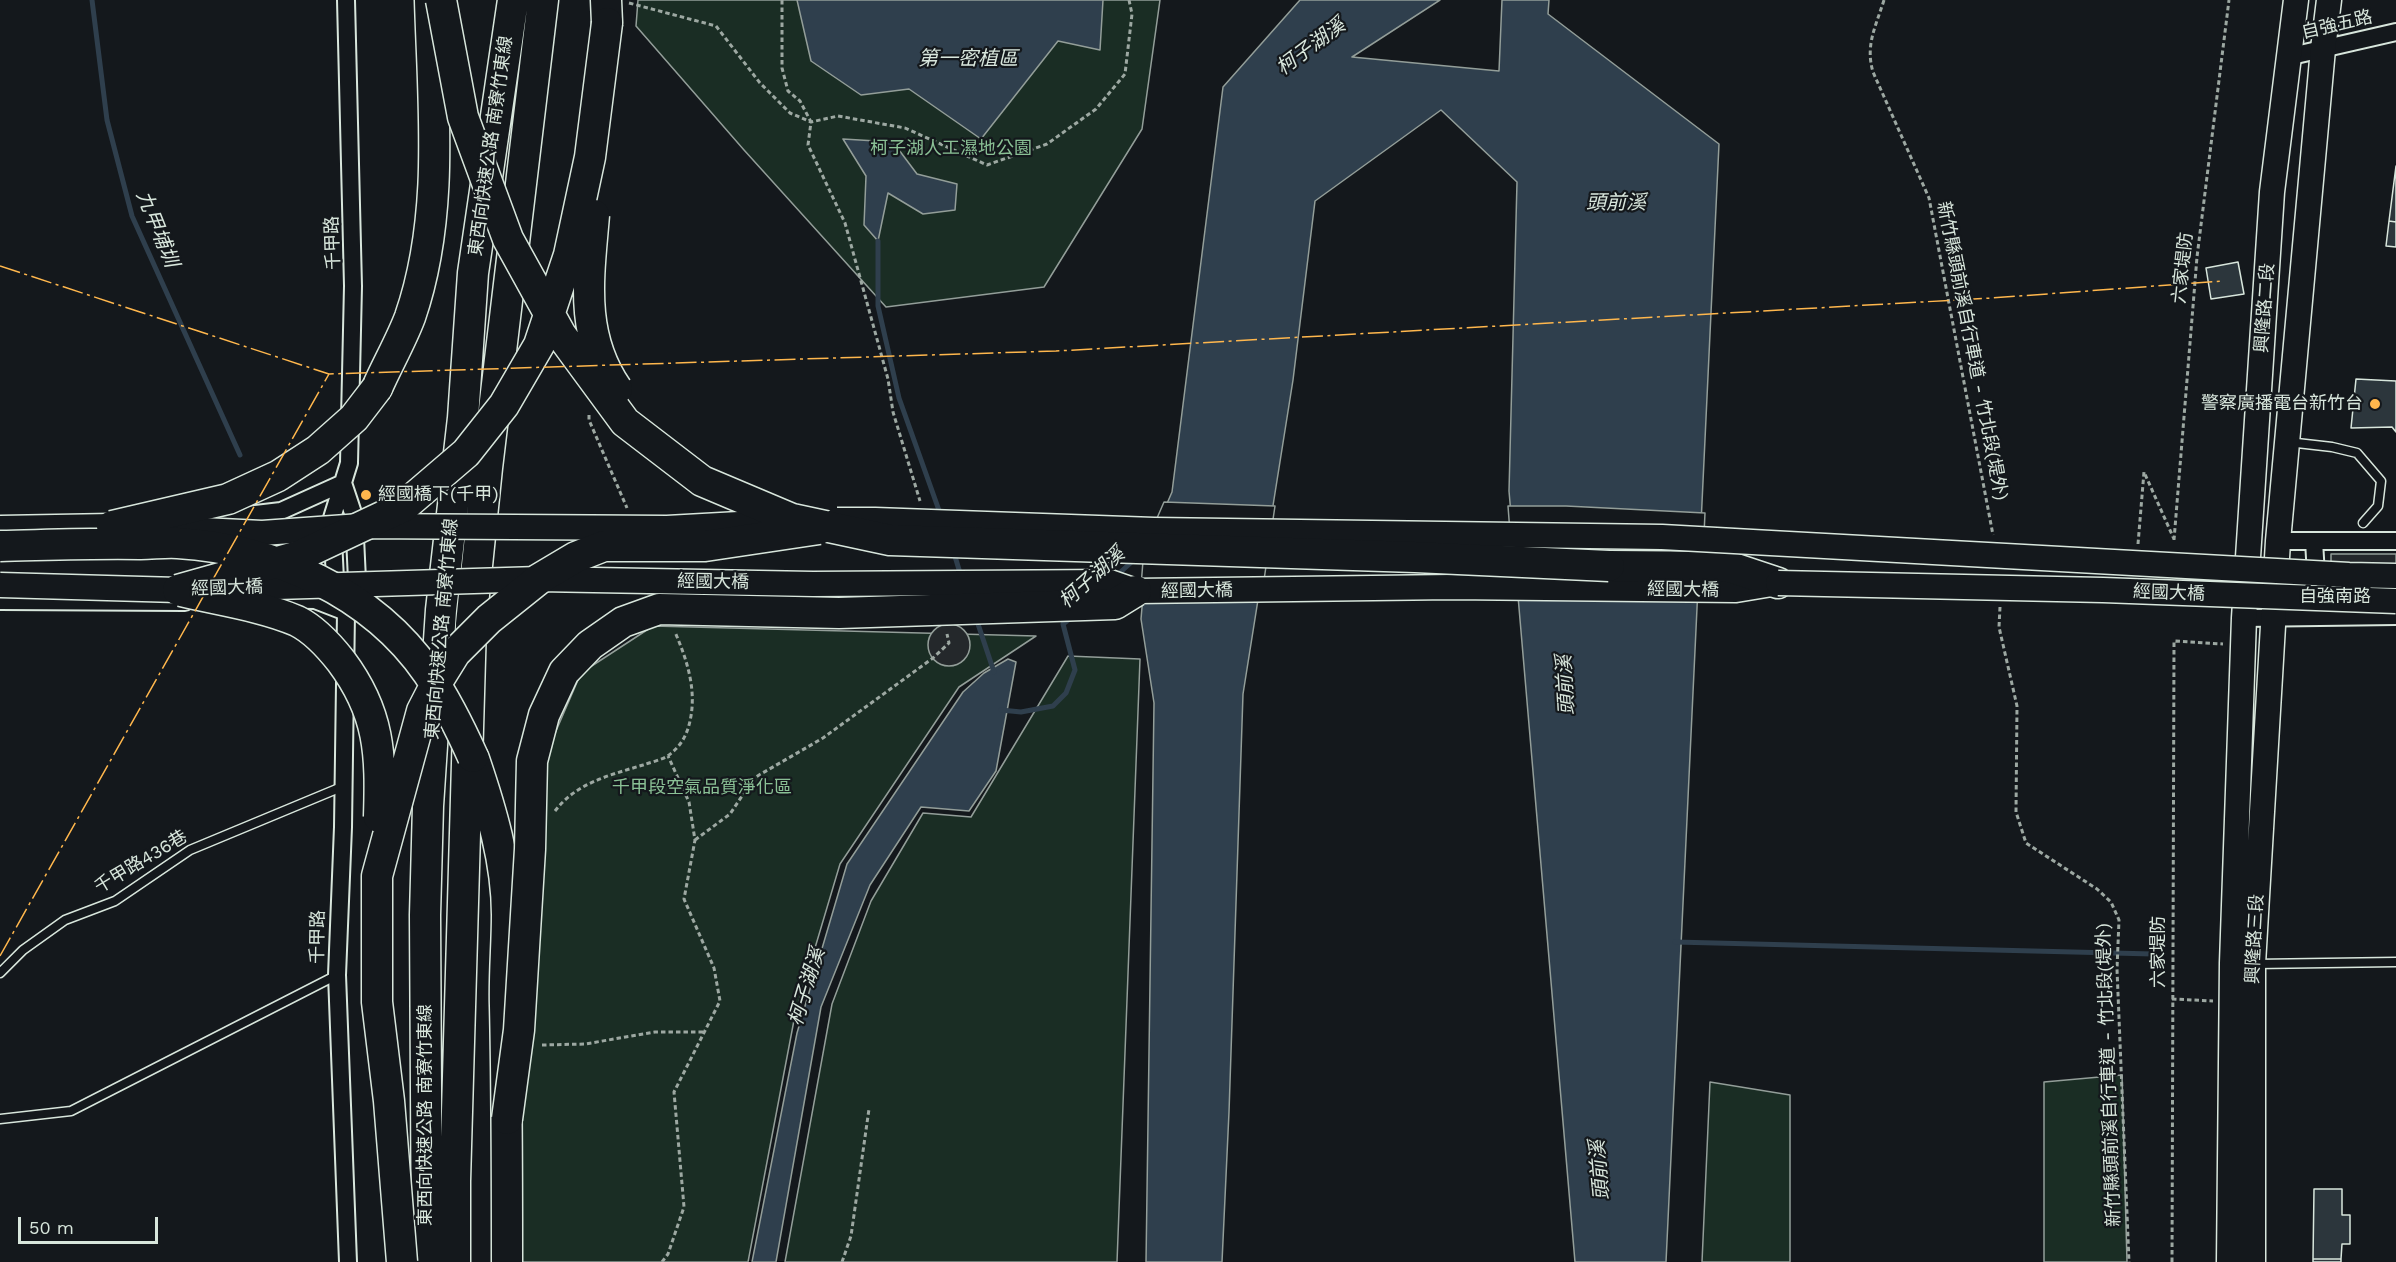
<!DOCTYPE html>
<meta charset="utf-8">
<style>
body{margin:0}
#map{position:relative;width:2396px;height:1262px;overflow:hidden;background:#14181c;font-family:"Work Sans",sans-serif}
canvas{display:block}
.scale{position:absolute;left:18px;top:1217px;width:140px;height:27px;box-sizing:border-box;border:3px solid #d8e6dc;border-top:0;padding-left:8px;font-size:18px;line-height:21px;white-space:nowrap;color:#d8e6dc;-webkit-text-stroke:4px #14181c;paint-order:stroke}
</style>
<div id="map">
<canvas width="2396" height="1262"></canvas>
<div class="scale">50 m</div>
</div>
<script>
const ctx = document.querySelector('canvas').getContext('2d');
ctx.lineJoin = 'round';
function fill(path, color) {
  ctx.fillStyle = color;
  ctx.fill(path, 'evenodd');
}
function stroke(path, color, width, dash) {
  ctx.strokeStyle = color;
  ctx.lineWidth = width;
  ctx.lineCap = dash ? 'butt' : 'round';
  ctx.setLineDash(dash || []);
  ctx.stroke(path);
}
function write(font, color, halo, rows, align = 'center') {
  ctx.font = font + ' "Work Sans","Noto Sans TC",sans-serif';
  ctx.lineWidth = 4.5;
  ctx.setLineDash([]);
  ctx.textBaseline = 'middle';
  ctx.strokeStyle = halo;
  ctx.fillStyle = color;
  for (const [text, x, y, turn = 0] of rows) {
    ctx.save();
    ctx.translate(x, y);
    ctx.rotate((+turn || 0) * Math.PI / 180);
    ctx.textAlign = isNaN(turn) ? turn : align;
    if (halo) ctx.strokeText(text, 0, 0);
    ctx.fillText(text, 0, 0);
    ctx.restore();
  }
}
const green = new Path2D(`
 M 638,0 L 1160,0 L 1142,129 L 1044,287 L 886,307 L 744,150 L 636,26 Z
 M 653,626 L 1036,636 L 959,687 L 840,864 L 795,1015 L 748,1262 L 516,1262 L 514,1123 L 537,775 L 581,673 Z
 M 1068,656 L 1140,659 L 1117,1262 L 785,1262 L 832,1004 L 871,901 L 923,813 L 971,817 Z
 M 2122,1075 L 2127,1262 L 2044,1262 L 2044,1082 Z
 M 1710,1082 L 1790,1095 L 1790,1262 L 1702,1262 Z`);
const parking = new Path2D(`
 M 2331,554 L 2396,554 L 2396,607 L 2331,607 Z
 M928 645a21 21 0 1 1 42 0a21 21 0 1 1-42 0Z`);
const water = new Path2D(`
 M 797,0 L 1103,0 L 1100,50 L 1058,41 L 981,139 L 909,89 L 861,95 L 811,61 Z
 M 1300,0 L 1440,0 L 1352,57 L 1499,71 L 1502,0 L 1549,0 L 1548,14 L 1719,144 L 1666,1262 L 1575,1262 L 1509,491 L 1517,182 L 1441,110 L 1315,201 L 1293,380 L 1243,694 L 1229,1112 L 1222,1262 L 1146,1262 L 1154,703 L 1141,619 L 1147,549 L 1172,492 L 1223,87 Z
 M 843,139 L 893,142 L 917,174 L 957,184 L 955,210 L 923,214 L 888,193 L 878,241 L 864,225 L 866,176 Z
 M 1008,659 L 1016,662 L 996,771 L 969,811 L 921,807 L 870,885 L 821,1007 L 776,1262 L 752,1262 L 797,1033 L 847,864 L 963,692 L 984,673 Z`);
const pier = new Path2D(`
 M 1164,502 L 1275,506 L 1261,600 L 1140,599 L 1144,548 Z
 M 1508,506 L 1566,506 L 1705,513 L 1701,598 L 1515,599 Z`);
const stream = new Path2D(`
 M 92,0 L 107,120 L 132,216 L 240,455
 M 878,241 L 878,306 L 899,398 L 941,516
 M 953,550 L 961,576
 M 1115,577 L 1135,559
 M 976,618 L 994,672
 M 1001,710 L 1021,712 L 1053,706 L 1066,693 L 1075,670 L 1063,624 L 1071,618
 M 1675,942 L 2153,954`);
const building = new Path2D(`
 M 2396,166 L 2396,222 L 2389,221 Z
 M 2389,221 L 2396,222 L 2396,247 L 2386,246 Z
 M 2238,262 L 2244,294 L 2211,299 L 2206,268 Z
 M 2356,379 L 2396,381 L 2396,432 L 2392,427 L 2351,428 Z
 M 2314,1189 L 2342,1189 L 2342,1215 L 2350,1215 L 2350,1244 L 2342,1244 L 2341,1259 L 2313,1259 Z
 M 2313,1259 L 2341,1259 L 2341,1262 L 2313,1262 Z`);
const path = new Path2D(`
 M 782,0 L 782,68 L 788,91 L 800,101 L 811,122 L 808,145 L 845,223 L 888,379 L 893,412 L 920,501
 M 1884,0 C 1876,26 1865,45 1873,72 L 1929,198 L 1993,535
 M 629,3 L 716,26 L 760,83 L 790,113 L 811,122 L 838,116 L 905,128 L 987,165 L 1047,144 L 1096,109 L 1125,74 L 1132,14 L 1129,0
 M 589,415 L 589,420 L 627,508
 M 2174,540 L 2197,257 L 2229,0
 M 2138,544 L 2144,472 L 2174,539
 M 2000,607 L 1999,627 L 2017,706 L 2016,812 L 2026,843 L 2097,889 L 2111,902 L 2119,920 L 2117,969 L 2129,1262
 M 555,811 C 576,783 610,775 643,765 C 651,762 662,760 669,755 C 681,746 687,735 690,721 C 697,690 687,660 675,632
 M 695,840 L 730,814 L 754,778 L 823,738 L 933,658 L 949,643 L 947,634
 M 2172,999 L 2213,1001
 M 542,1045 L 585,1044 L 655,1032 L 704,1032
 M 662,1262 L 668,1254 L 684,1207 L 674,1092 L 720,1001 L 714,968 L 684,899 L 695,840 L 689,802 L 668,756
 M 842,1262 L 851,1236 L 869,1109
 M 2172,1262 L 2174,641 L 2223,644`);
const lane = new Path2D(`
 M 2288,442 L 2332,447 L 2357,453 L 2381,481 L 2378,506 L 2363,523
 M 2255,964 L 2396,962
 M 0,973 L 23,950 L 65,920 L 115,901 L 190,850 L 344,786
 M 0,1119 L 71,1111 L 337,975`);
const street = new Path2D(`
 M 2287,57 L 2396,32
 M 343,483 L 354,516 L 357,580 L 346,612 L 343,827 L 337,975 L 348,1262
 M 197,521 L 281,511 L 343,483
 M 2278,541 L 2396,541
 M 2314,541 L 2318,609
 M 339,593 L 335,580 L 332,518 L 349,463 L 353,286 L 346,0
 M 262,599 L 315,600 L 346,612
 M 0,601 L 185,602
 M 2244,618 L 2396,616`);
const secondary = new Path2D(`
 M 0,528 L 112,526
 M 1136,591 L 1452,587 L 1736,590 L 1778,583
 M 2229,1262 L 2232,963 L 2244,618 L 2272,192 L 2296,0
 M 2253,1262 L 2253,964 L 2278,541 L 2323,49 L 2329,0`);
const highway = new Path2D(`
 M 606,0 L 607,23
 M 377,388 C 387,365 401,341 410,317 C 445,216 433,105 430,0
 M 1609,566 L 1730,567 L 1778,583
 M 474,759 C 491,809 507,862 507,915 C 507,945 504,976 505,1006 C 507,1092 507,1177 507,1262
 M 427,1262 L 425,915 L 428,806 L 441,610 L 463,418 L 473,273 L 513,0
 M 455,1262 L 455,1181 L 471,624 L 487,468 L 543,0`);
const secondaryBridge = new Path2D(`
 M 837,520 L 875,520 L 1154,530 L 1662,537 L 2349,575 L 2396,576
 M 162,528 L 262,533 L 361,526 L 667,528 L 793,521
 M 1778,583 L 2103,590 L 2396,601
 M 0,585 L 178,590 L 539,579 L 813,584 L 1110,582 L 1136,591`);
const highwayBridge = new Path2D(`
 M 441,0 L 463,117 L 508,239 L 561,335 L 625,422 L 702,481 L 792,519 L 890,540 L 1415,557 L 1609,566
 M 594,215 C 589,276 579,334 617,389
 M 112,526 L 228,499 L 278,476 L 318,450 L 354,418 L 377,388
 M 0,546 C 47,545 94,543 141,544 C 153,544 166,542 178,543 C 274,549 372,592 428,673 C 446,700 460,728 473,757
 M 178,590 L 299,556 L 403,507 L 466,453 L 504,405 L 539,345 L 569,255 L 590,157 L 607,23
 M 181,591 C 218,600 262,606 297,621 C 313,629 330,647 341,661 C 380,713 381,754 379,817
 M 507,1119 L 519,1030 L 530,849 L 532,761 L 544,715 L 564,672 L 590,645 L 623,622 L 659,609 L 839,613 L 1115,604 L 1136,591
 M 402,1262 L 389,1101 L 377,1002 L 377,876 L 422,711 L 437,682 L 455,653 L 489,619 L 539,579 L 576,557 L 604,546 L 705,546 L 819,529`);
const power = new Path2D(`
 M 0,266 L 329,374 L 1056,351 L 1992,298 L 2223,281
 M 0,956 L 329,374`);
const markers = [
 [2375,404,6,"#ffb74d"],
 [366,495,6,"#ffb74d"]
];
const streetNames = [
 ["自強五路",2337,25,-13],
 ["東西向快速公路 南寮竹東線",491,146,-82],
 ["千甲路",333,243,-92],
 ["六家堤防",2183,268,-84],
 ["興隆路二段",2265,308,-86],
 ["新竹縣頭前溪自行車道 - 竹北段(堤外)",1972,351,79],
 ["經國大橋",713,582,1],
 ["經國大橋",227,588,-2],
 ["經國大橋",1683,590,1],
 ["經國大橋",1197,591,-1],
 ["經國大橋",2169,593,2],
 ["自強南路",2335,597],
 ["東西向快速公路 南寮竹東線",442,629,-85],
 ["千甲路436巷",141,862,-31],
 ["千甲路",318,937,-89],
 ["興隆路三段",2255,939,-87],
 ["六家堤防",2159,952,-90],
 ["新竹縣頭前溪自行車道 - 竹北段(堤外)",2109,1075,-92],
 ["東西向快速公路 南寮竹東線",426,1115,-90]
];
const parkNames = [
 ["柯子湖人工濕地公園",951,149],
 ["千甲段空氣品質淨化區",702,788]
];
const poiNames = [
 ["警察廣播電台新竹台",2363,404],
 ["經國橋下(千甲)",378,495,"left"]
];
const waterNames = [
 ["柯子湖溪",1311,47,-37],
 ["第一密植區",968,59],
 ["頭前溪",1616,203],
 ["九甲埔圳",157,229,68],
 ["柯子湖溪",1092,578,-42],
 ["頭前溪",1566,685,-93],
 ["柯子湖溪",807,987,-73],
 ["頭前溪",1600,1170,-95]
];
fill(green, '#1a2d24');
stroke(green, '#939e99', 1.5);
fill(parking, '#24282b');
stroke(parking, '#939e99', 1.5);
fill(water, '#2f3f4d');
stroke(water, '#939e99', 1.5);
fill(pier, '#14181c');
stroke(pier, '#939e99', 1.5);
stroke(stream, '#2f3f4d', 5);
fill(building, '#2c363c');
stroke(building, '#d8e6dc', 1.5);
stroke(lane, '#d8e6dc', 11);
stroke(street, '#d8e6dc', 20);
stroke(secondary, '#d8e6dc', 27);
stroke(highway, '#d8e6dc', 33);
stroke(path, '#9da8a2', 3, [4.5, 3]);
stroke(lane, '#14181c', 8);
stroke(street, '#14181c', 16);
stroke(secondary, '#14181c', 24);
stroke(highway, '#14181c', 30);
stroke(secondaryBridge, '#d8e6dc', 27, []);
stroke(highwayBridge, '#d8e6dc', 33, []);
stroke(secondaryBridge, '#14181c', 24);
stroke(highwayBridge, '#14181c', 30);
stroke(power, '#ffb74d', 1.5, [21, 4.5, 3, 4.5]);
for (const [x, y, r, color] of markers) {
  const dot = new Path2D();
  dot.arc(x, y, r, 0, 2 * Math.PI);
  ctx.fillStyle = color;
  ctx.fill(dot);
  stroke(dot, '#14181c', 2);
}
write('18px', '#d8e6dc', '#14181c', streetNames);
write('18px', '#8ac095', '#14181c', parkNames);
write('18px', '#d8e6dc', '#14181c', poiNames, 'right');
write('italic 20px', '#d8e6dc', '#14181c', waterNames);
</script>
